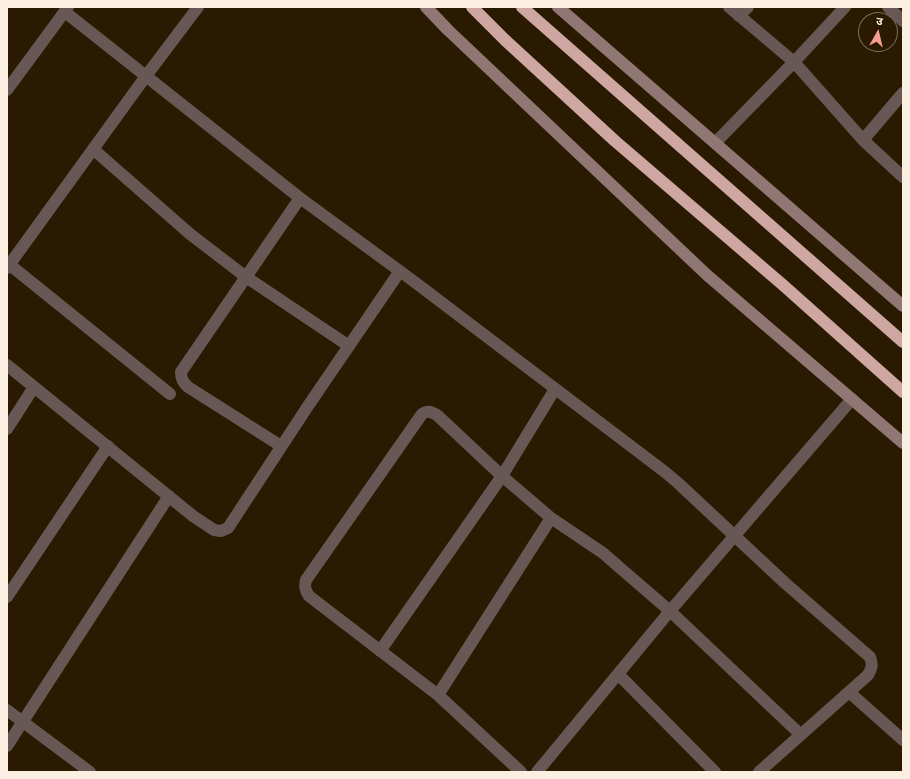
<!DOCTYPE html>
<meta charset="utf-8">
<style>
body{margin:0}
#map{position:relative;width:910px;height:779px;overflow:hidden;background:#2a1a02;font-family:Barlow,"Noto Sans Devanagari",sans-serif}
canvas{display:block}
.frame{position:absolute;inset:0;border:8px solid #faefe0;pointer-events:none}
.north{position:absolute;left:858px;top:12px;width:40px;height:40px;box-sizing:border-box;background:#2a1a02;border:1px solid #7d6f5b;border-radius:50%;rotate:8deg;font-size:11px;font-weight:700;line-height:16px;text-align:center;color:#faefe0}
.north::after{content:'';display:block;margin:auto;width:14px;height:18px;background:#f59d8f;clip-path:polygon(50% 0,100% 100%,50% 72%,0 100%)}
</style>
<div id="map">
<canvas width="910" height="779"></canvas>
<div class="frame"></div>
<div class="north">उ</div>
</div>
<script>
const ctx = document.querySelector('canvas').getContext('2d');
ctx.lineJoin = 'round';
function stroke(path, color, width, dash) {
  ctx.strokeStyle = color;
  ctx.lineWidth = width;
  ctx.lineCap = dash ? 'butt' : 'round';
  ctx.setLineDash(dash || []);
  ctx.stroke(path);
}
const street = new Path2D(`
 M 729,7 L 794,62 L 863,140 L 903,177
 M 888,7 L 903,21
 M 65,12 L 300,198 L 412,280 L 665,472 L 678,483 L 785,583 L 870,657 C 873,665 872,668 868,675 L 759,772
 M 739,16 L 748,7
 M 7,90 L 68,7
 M 863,140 L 903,93
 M 715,143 L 794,62 L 845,7
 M 93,149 L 190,234 L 246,277 L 349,346
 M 10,265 L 170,394
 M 7,268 L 146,76 L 198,7
 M 7,365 L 193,516 L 214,530 L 221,531 L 228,528 L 308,406 L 400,271
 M 7,429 L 34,387
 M 281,446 L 188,387 C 183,382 181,379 181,372 L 300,198
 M 7,597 L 108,446
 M 380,651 L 502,476 L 555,389
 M 618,674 L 715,772
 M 849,692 L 903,740
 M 438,695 L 551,518
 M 7,710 L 90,772
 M 7,746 L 169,496
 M 521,772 L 438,695 L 309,596 C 305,590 304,586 306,580 L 422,414 C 428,410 431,412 437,415 L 502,476 L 551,518 L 603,553 L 619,567 L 670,611 L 801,735
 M 537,772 L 670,611 L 852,399`);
const secondary = new Path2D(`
 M 426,7 L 448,30 L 707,275 L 903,443
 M 558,7 L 903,306`);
const highway = new Path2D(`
 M 472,7 L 505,40 L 615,141 L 783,285 L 903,392
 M 522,7 L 903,342`);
stroke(street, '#675755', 12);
stroke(secondary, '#907774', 12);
stroke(highway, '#cea7a3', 12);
</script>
